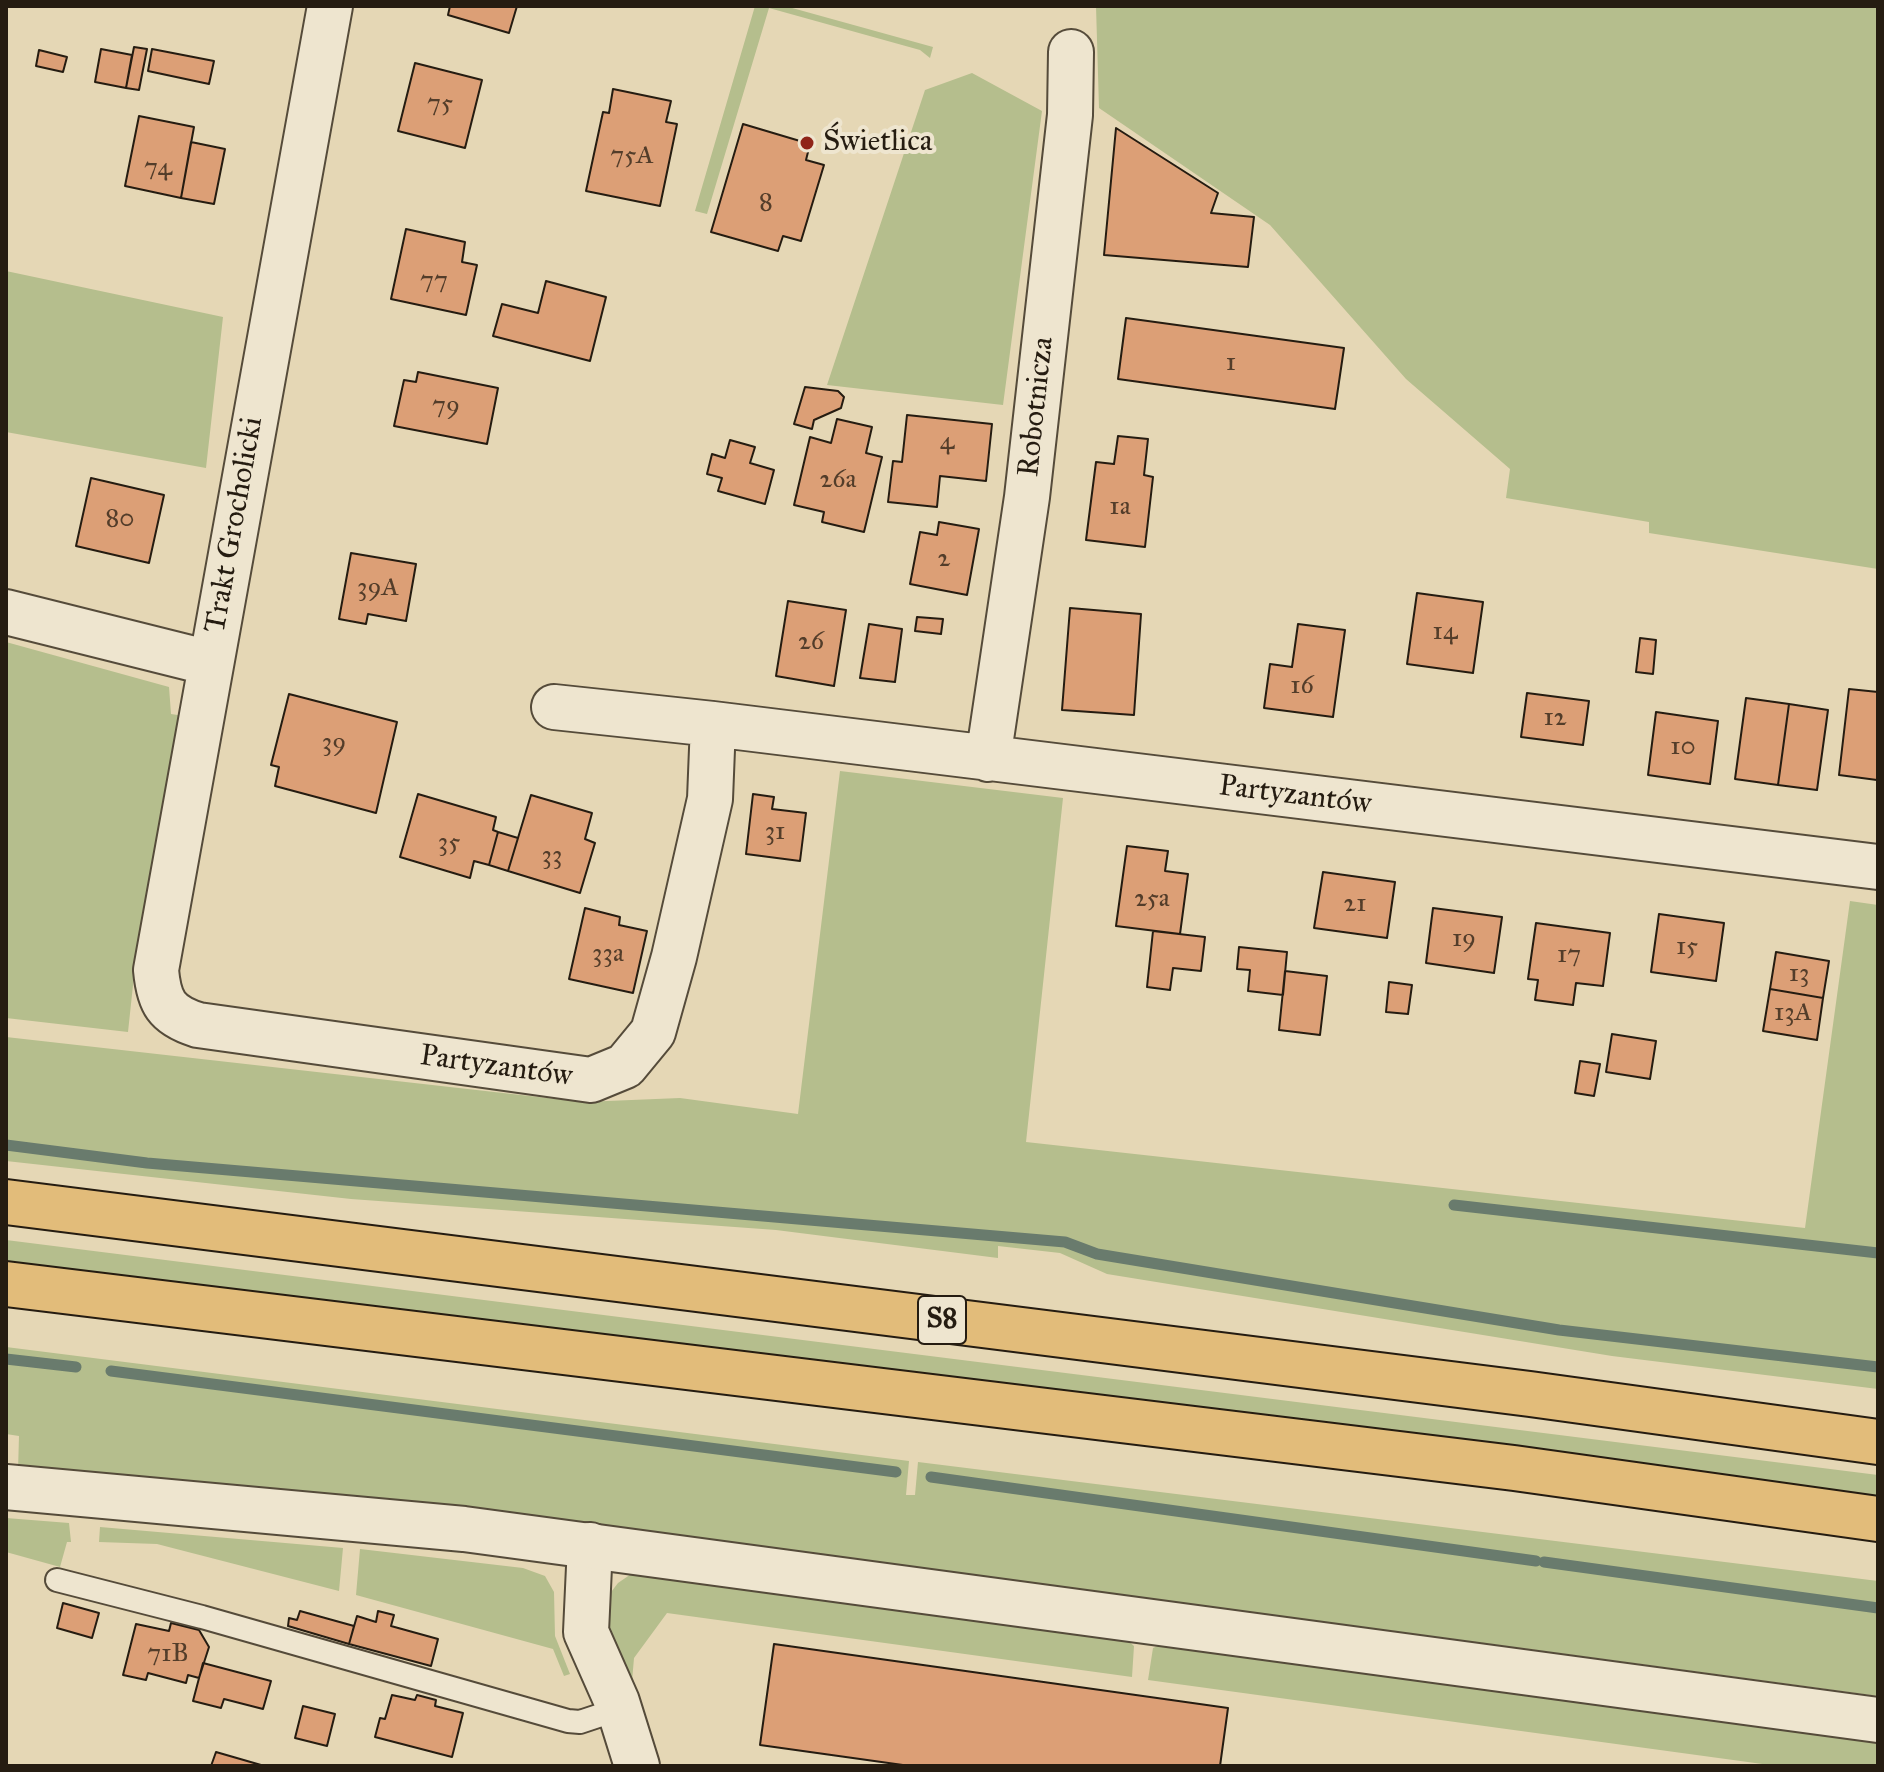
<!DOCTYPE html>
<meta charset="utf-8">
<style>
body{margin:0}
#map{position:relative;width:1884px;height:1772px;overflow:hidden;background:#e5d7b5;font-family:"IM FELL Great Primer",serif}
canvas{display:block}
.frame{position:absolute;inset:0;border:8px solid #251c11;pointer-events:none}
</style>
<div id="map">
<canvas width="1884" height="1772"></canvas>
<div class="frame"></div>
</div>
<script>
const ctx = document.querySelector('canvas').getContext('2d');
ctx.lineJoin = 'round';
function fill(path, color) {
  ctx.fillStyle = color;
  ctx.fill(path, 'evenodd');
}
function stroke(path, color, width, dash) {
  ctx.strokeStyle = color;
  ctx.lineWidth = width;
  ctx.lineCap = dash ? 'butt' : 'round';
  ctx.setLineDash(dash || []);
  ctx.stroke(path);
}
function write(font, color, halo, rows, align = 'center') {
  ctx.font = font + ' "IM FELL Great Primer",serif';
  ctx.lineWidth = 8;
  ctx.setLineDash([]);
  ctx.textBaseline = 'middle';
  ctx.strokeStyle = halo;
  ctx.fillStyle = color;
  for (const [text, x, y, turn = 0] of rows) {
    ctx.save();
    ctx.translate(x, y);
    ctx.rotate((+turn || 0) * Math.PI / 180);
    ctx.textAlign = isNaN(turn) ? turn : align;
    if (halo) ctx.strokeText(text, 0, 0);
    ctx.fillText(text, 0, 0);
    ctx.restore();
  }
}
const green = new Path2D(`
 M 755,6 L 785,6 L 933,47 L 930,58 L 920,50 L 769,8 L 707,214 L 695,211 Z
 M 1096,6 L 1878,6 L 1878,569 L 1649,533 L 1649,522 L 1506,498 L 1510,469 L 1406,379 L 1270,225 L 1099,108 Z
 M 972,73 L 1042,111 L 1003,405 L 827,385 L 925,90 Z
 M 6,271 L 223,317 L 206,468 L 6,432 Z
 M 6,642 L 169,687 L 171,714 L 184,716 L 136,957 L 128,1032 L 6,1018 Z
 M 840,771 L 1063,798 L 1026,1142 L 1805,1228 L 1850,901 L 1878,905 L 1878,1389 L 1612,1356 L 1409,1323 L 1107,1274 L 1060,1253 L 998,1246 L 998,1258 L 776,1230 L 351,1199 L 6,1161 L 6,1037 L 583,1102 L 680,1098 L 798,1114 Z
 M 6,1240 L 1878,1475 L 1878,1497 L 6,1263 Z
 M 6,1347 L 909,1461 L 906,1495 L 915,1495 L 918,1462 L 1878,1581 L 1878,1696 L 1259,1613 L 783,1554 L 18,1471 L 19,1436 L 6,1434 Z
 M 6,1518 L 69,1523 L 71,1542 L 67,1542 L 60,1567 L 6,1552 Z
 M 100,1527 L 343,1548 L 339,1591 L 157,1544 L 99,1542 Z
 M 360,1549 L 523,1568 L 545,1576 L 554,1592 L 555,1636 L 570,1674 L 564,1676 L 553,1649 L 356,1595 Z
 M 634,1572 L 1122,1635 L 1134,1646 L 1132,1677 L 667,1613 L 634,1658 L 631,1693 L 605,1636 L 605,1600 L 618,1583 Z
 M 1160,1645 L 1878,1738 L 1878,1766 L 1777,1766 L 1148,1680 L 1153,1648 Z`);
const stream = new Path2D(`
 M 6,1145 L 147,1163 L 1065,1242 L 1097,1254 L 1559,1330 L 1878,1367
 M 1454,1205 L 1878,1253
 M 6,1359 L 76,1367
 M 111,1371 L 896,1472
 M 931,1477 L 1536,1561
 M 1544,1562 L 1878,1608`);
const building = new Path2D(`
 M 450,6 L 517,6 L 509,33 L 448,15 Z
 M 134,47 L 147,49 L 139,90 L 126,88 Z
 M 101,49 L 132,55 L 126,88 L 95,82 Z
 M 152,49 L 214,61 L 209,84 L 148,71 Z
 M 39,50 L 67,57 L 63,72 L 36,66 Z
 M 415,63 L 482,80 L 465,148 L 398,131 Z
 M 613,89 L 671,101 L 666,122 L 677,124 L 660,206 L 586,191 L 603,112 L 609,113 Z
 M 139,116 L 194,127 L 181,198 L 125,186 Z
 M 743,124 L 810,144 L 806,160 L 824,165 L 801,241 L 783,236 L 778,251 L 711,232 Z
 M 1116,128 L 1218,193 L 1211,213 L 1254,217 L 1248,267 L 1104,255 Z
 M 191,142 L 225,149 L 214,204 L 181,198 Z
 M 406,229 L 465,242 L 462,262 L 477,265 L 466,315 L 391,299 Z
 M 546,281 L 606,297 L 590,361 L 493,336 L 502,304 L 538,313 Z
 M 1126,318 L 1344,348 L 1335,409 L 1118,379 Z
 M 418,372 L 498,388 L 487,444 L 394,426 L 404,380 L 416,382 Z
 M 805,387 L 838,391 L 844,397 L 841,408 L 814,420 L 812,429 L 794,424 Z
 M 907,415 L 992,424 L 986,481 L 940,476 L 937,507 L 888,502 L 893,461 L 902,462 Z
 M 837,419 L 872,427 L 866,453 L 882,457 L 864,532 L 822,522 L 824,512 L 794,505 L 810,437 L 831,443 Z
 M 1118,436 L 1148,439 L 1144,475 L 1153,477 L 1145,547 L 1086,540 L 1096,462 L 1114,464 Z
 M 730,440 L 755,447 L 750,463 L 774,470 L 765,504 L 718,491 L 722,478 L 707,474 L 712,454 L 725,458 Z
 M 91,478 L 164,495 L 149,563 L 76,546 Z
 M 939,522 L 979,529 L 967,595 L 910,584 L 920,532 L 937,535 Z
 M 351,553 L 416,564 L 406,621 L 368,614 L 366,624 L 339,619 Z
 M 1417,593 L 1483,602 L 1473,673 L 1407,664 Z
 M 788,601 L 846,610 L 834,686 L 776,676 Z
 M 1070,608 L 1141,614 L 1134,715 L 1062,710 Z
 M 917,617 L 943,619 L 941,634 L 915,631 Z
 M 869,624 L 902,629 L 895,682 L 860,678 Z
 M 1298,624 L 1345,630 L 1333,717 L 1264,708 L 1270,664 L 1292,667 Z
 M 1640,638 L 1656,640 L 1653,674 L 1636,672 Z
 M 1849,689 L 1878,692 L 1877,780 L 1839,775 Z
 M 1527,693 L 1589,701 L 1583,745 L 1521,737 Z
 M 289,694 L 397,722 L 376,813 L 275,786 L 279,767 L 271,765 Z
 M 1746,698 L 1789,704 L 1778,785 L 1735,779 Z
 M 1789,704 L 1828,710 L 1817,790 L 1778,785 Z
 M 1656,712 L 1718,721 L 1710,784 L 1648,775 Z
 M 418,794 L 496,817 L 493,830 L 498,832 L 489,865 L 474,861 L 470,878 L 400,857 Z
 M 753,794 L 774,797 L 772,809 L 806,813 L 800,861 L 746,854 Z
 M 531,795 L 592,813 L 585,839 L 595,843 L 580,893 L 508,871 Z
 M 498,832 L 518,838 L 508,871 L 489,865 Z
 M 1127,846 L 1168,851 L 1165,871 L 1188,874 L 1180,934 L 1116,926 Z
 M 1323,872 L 1395,882 L 1387,938 L 1314,928 Z
 M 585,908 L 620,917 L 619,925 L 647,931 L 633,993 L 569,979 Z
 M 1433,908 L 1502,917 L 1494,973 L 1426,963 Z
 M 1659,914 L 1724,923 L 1716,981 L 1651,972 Z
 M 1536,923 L 1610,933 L 1603,986 L 1576,983 L 1573,1005 L 1535,1000 L 1538,980 L 1528,979 Z
 M 1153,931 L 1205,937 L 1201,971 L 1173,968 L 1170,990 L 1147,987 Z
 M 1239,947 L 1287,952 L 1283,995 L 1248,991 L 1250,970 L 1237,969 Z
 M 1776,952 L 1829,961 L 1823,998 L 1770,989 Z
 M 1285,971 L 1327,976 L 1320,1035 L 1279,1030 Z
 M 1389,982 L 1412,985 L 1408,1014 L 1386,1012 Z
 M 1770,989 L 1823,998 L 1817,1040 L 1763,1031 Z
 M 1612,1034 L 1656,1041 L 1650,1079 L 1606,1072 Z
 M 1580,1061 L 1600,1064 L 1594,1096 L 1575,1093 Z
 M 63,1603 L 99,1613 L 92,1638 L 57,1628 Z
 M 300,1611 L 354,1626 L 349,1644 L 288,1626 L 289,1618 L 297,1620 Z
 M 378,1611 L 394,1615 L 391,1626 L 438,1639 L 431,1666 L 349,1644 L 357,1616 L 376,1622 Z
 M 171,1623 L 199,1630 L 209,1647 L 199,1678 L 188,1675 L 186,1683 L 148,1673 L 146,1680 L 123,1675 L 136,1624 L 169,1631 Z
 M 774,1644 L 1228,1708 L 1220,1766 L 910,1766 L 760,1745 Z
 M 203,1663 L 271,1681 L 263,1709 L 224,1699 L 221,1708 L 193,1701 Z
 M 392,1695 L 415,1700 L 417,1695 L 436,1700 L 435,1706 L 463,1713 L 452,1757 L 375,1737 L 380,1718 L 385,1719 Z
 M 303,1706 L 335,1714 L 327,1746 L 295,1738 Z
 M 216,1752 L 261,1765 L 261,1766 L 211,1766 Z`);
const service = new Path2D(`
 M 57,1580 L 202,1617 L 568,1721 L 580,1722 L 619,1709`);
const minor = new Path2D(`
 M 330,6 L 156,970 C 159,1002 166,1015 198,1025 L 591,1080 L 625,1066 L 653,1032 L 674,957 L 710,799 L 713,724
 M 6,612 L 210,663
 M 554,707 L 713,724 L 1878,867
 M 988,759 L 1027,497 L 1070,115 L 1071,52
 M 590,1545 L 586,1632 L 617,1702 L 637,1766`);
const tertiary = new Path2D(`
 M 6,1487 L 464,1529 L 1878,1720`);
const motorway = new Path2D(`
 M 6,1202 L 1530,1394 L 1878,1442
 M 6,1284 L 1514,1468 L 1878,1519`);
const markers = [
 [807,143,8,"#8f2418"]
];
const numberNames = [
 ["75",440,105],
 ["75A",632,157],
 ["74",158,169],
 ["8",766,204],
 ["77",434,282],
 ["1",1231,364],
 ["79",446,407],
 ["4",947,443],
 ["26a",838,481],
 ["1a",1120,508],
 ["80",120,520],
 ["2",944,560],
 ["39A",378,589],
 ["14",1445,633],
 ["26",811,643],
 ["16",1302,687],
 ["12",1555,719],
 ["39",334,744],
 ["10",1683,748],
 ["31",775,833],
 ["35",449,844],
 ["33",552,857],
 ["25a",1152,900],
 ["21",1355,905],
 ["19",1464,940],
 ["15",1687,948],
 ["33a",608,955],
 ["17",1569,956],
 ["13",1799,975],
 ["13A",1793,1014],
 ["71B",168,1655]
];
const shields = [
 [942,1320,48]
];
const shieldNames = [
 ["S8",942,1320]
];
const poiNames = [
 ["Świetlica",823,143]
];
const streetNames = [
 ["Robotnicza",1037,407,-84],
 ["Trakt Grocholicki",235,525,-80],
 ["Partyzantów",1295,796,7],
 ["Partyzantów",496,1067,8]
];
fill(green, '#b5be8d');
stroke(stream, '#697b6d', 11);
fill(building, '#dc9f76');
stroke(building, '#251c11', 2);
stroke(service, '#554b3a', 26);
stroke(minor, '#554b3a', 48);
stroke(tertiary, '#554b3a', 48);
stroke(motorway, '#251c11', 48);
stroke(service, '#eee5cf', 22);
stroke(minor, '#eee5cf', 44);
stroke(tertiary, '#eee5cf', 44);
stroke(motorway, '#e2bc7a', 44);
for (const [x, y, r, color] of markers) {
  const dot = new Path2D();
  dot.arc(x, y, r, 0, 2 * Math.PI);
  ctx.fillStyle = color;
  ctx.fill(dot);
  stroke(dot, '#eee5cf', 3);
}
write('26px', '#533d2a', null, numberNames);
for (const [x, y, w] of shields) {
  const box = new Path2D();
  box.roundRect(x - w / 2, y - 24, w, 48, 6);
  ctx.fillStyle = '#eee5cf';
  ctx.fill(box);
  stroke(box, '#251c11', 2);
}
write('bold 28px', '#251c11', null, shieldNames);
write('30px', '#251c11', '#eee5cf', poiNames, 'left');
write('30px', '#251c11', '#eee5cf', streetNames);
</script>
